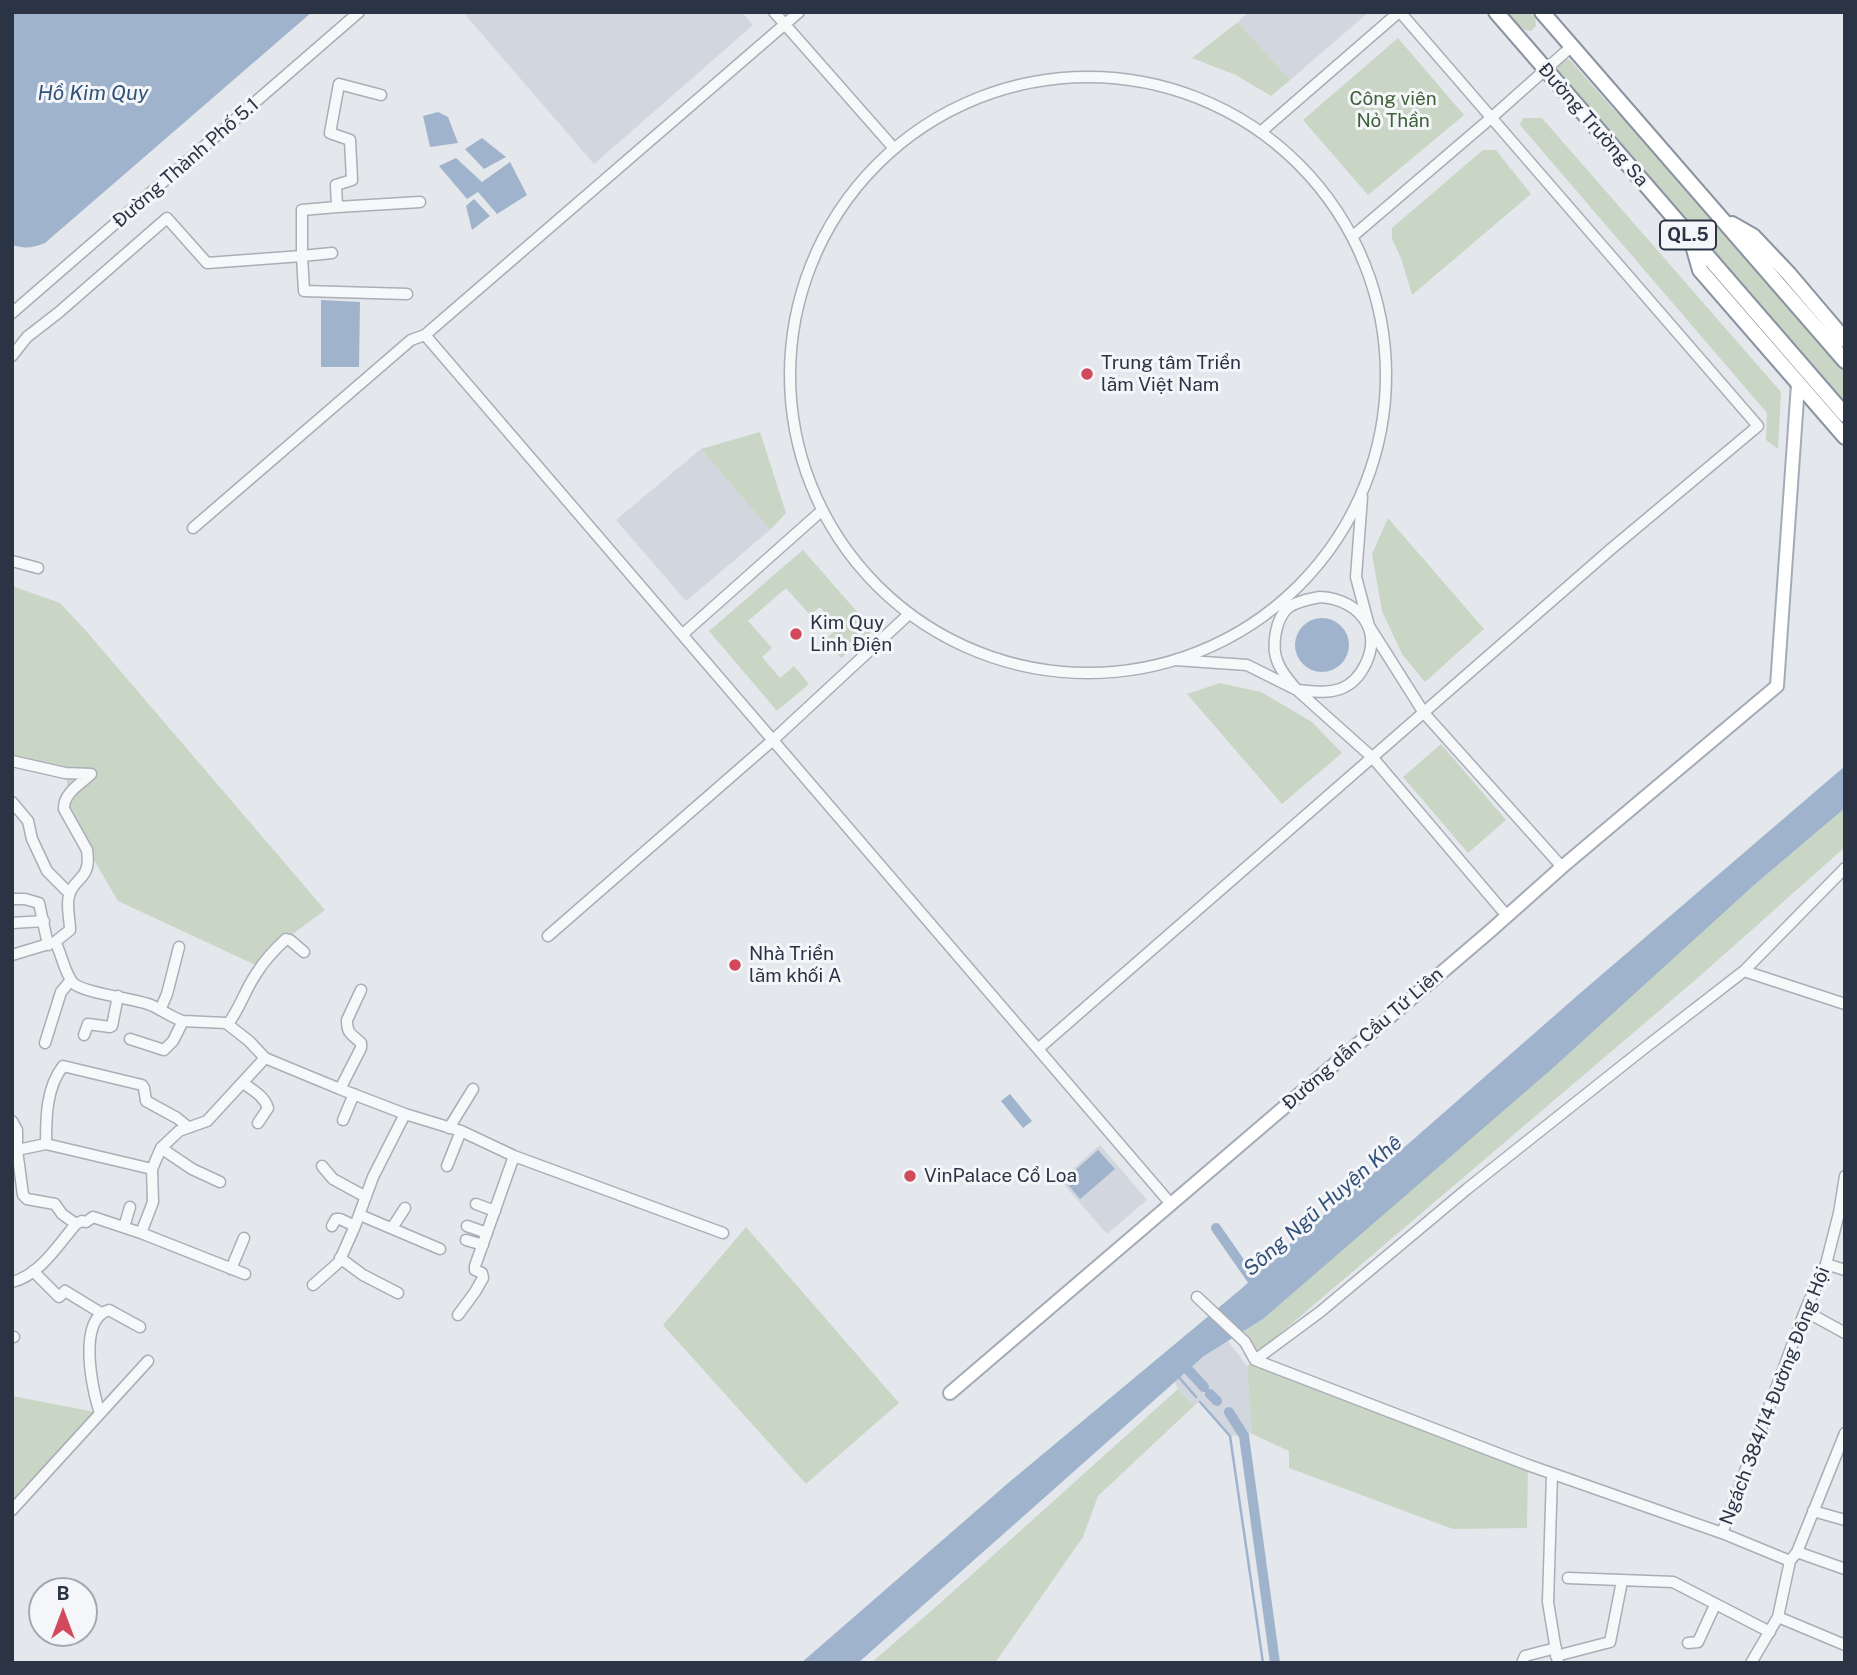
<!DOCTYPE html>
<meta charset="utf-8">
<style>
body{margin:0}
#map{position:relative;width:1857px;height:1675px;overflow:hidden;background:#e4e7ec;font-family:"Public Sans",sans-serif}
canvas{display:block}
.frame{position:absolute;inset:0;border:14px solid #2b3445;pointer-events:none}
.north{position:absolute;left:28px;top:1577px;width:70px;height:70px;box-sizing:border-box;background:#f4f6f9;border:2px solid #a4a8b1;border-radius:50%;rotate:0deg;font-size:19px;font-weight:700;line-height:28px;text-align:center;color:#2b3445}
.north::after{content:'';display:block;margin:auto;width:24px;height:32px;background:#d1495b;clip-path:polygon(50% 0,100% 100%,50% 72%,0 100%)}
</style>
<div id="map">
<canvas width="1857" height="1675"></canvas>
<div class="frame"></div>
<div class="north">B</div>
</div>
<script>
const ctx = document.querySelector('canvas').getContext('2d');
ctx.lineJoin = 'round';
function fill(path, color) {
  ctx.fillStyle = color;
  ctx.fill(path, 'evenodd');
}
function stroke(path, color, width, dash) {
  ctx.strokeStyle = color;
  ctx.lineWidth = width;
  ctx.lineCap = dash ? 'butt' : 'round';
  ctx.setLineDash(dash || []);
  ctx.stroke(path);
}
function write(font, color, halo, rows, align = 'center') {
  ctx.font = font + ' "Public Sans",sans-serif';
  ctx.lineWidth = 6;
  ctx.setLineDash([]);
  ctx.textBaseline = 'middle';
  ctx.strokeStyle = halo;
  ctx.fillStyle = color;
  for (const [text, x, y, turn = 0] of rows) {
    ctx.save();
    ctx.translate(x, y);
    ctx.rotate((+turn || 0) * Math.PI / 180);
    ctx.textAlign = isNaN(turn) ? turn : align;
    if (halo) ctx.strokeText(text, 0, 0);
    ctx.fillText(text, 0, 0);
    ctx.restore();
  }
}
const built = new Path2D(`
 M 463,12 L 742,12 L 753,25 L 594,164 Z
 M 1249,12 L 1369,12 L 1290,80 L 1238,22 Z
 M 701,449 L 770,530 L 686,601 L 616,520 Z
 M 1100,1145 L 1147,1200 L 1107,1234 L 1060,1180 Z
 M 1228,1341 L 1247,1366 L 1252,1434 L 1230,1436 L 1200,1401 L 1194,1406 L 1178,1389 L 1175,1382 L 1204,1356 Z`);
const green = new Path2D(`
 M 1508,12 L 1530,12 L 1535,18 L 1536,26 L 1531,31 C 1520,31 1514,20 1508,12 Z
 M 1238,22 L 1290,80 L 1271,96 L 1236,75 L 1192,58 Z
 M 1398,38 L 1464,115 L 1368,195 L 1303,120 Z
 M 1564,58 L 1570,60 L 1614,110 L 1630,124 L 1845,372 L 1845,405 L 1613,136 L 1558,70 L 1556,66 Z
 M 1523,118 L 1542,118 L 1781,392 L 1778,449 L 1766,440 L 1767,413 L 1520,125 Z
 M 1483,150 L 1496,150 L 1531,194 L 1412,295 L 1401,258 L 1392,239 L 1392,228 Z
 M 760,432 L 786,513 L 770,530 L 701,449 Z
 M 1388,518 L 1484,629 L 1425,682 L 1402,654 L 1382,611 L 1372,554 Z
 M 803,550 L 873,630 L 841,658 L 825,640 L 838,628 L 820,607 L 810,615 L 786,588 L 748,621 L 772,648 L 762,657 L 780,678 L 794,666 L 809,684 L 777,711 L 709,631 Z
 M 12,586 L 60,603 L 87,632 L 325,910 L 286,939 L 260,967 L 118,901 L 64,809 L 68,794 L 66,773 L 12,761 Z
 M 1220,683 L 1261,692 L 1312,722 L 1342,753 L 1282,804 L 1187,694 Z
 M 1441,744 L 1506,820 L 1468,853 L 1403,777 Z
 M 1845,808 L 1845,847 L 1700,976 L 1256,1354 L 1243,1332 L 1263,1319 L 1753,886 Z
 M 746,1227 L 899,1403 L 806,1484 L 663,1325 Z
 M 1255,1360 L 1528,1465 L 1527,1528 L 1453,1529 L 1289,1468 L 1289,1451 L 1252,1434 L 1247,1366 Z
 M 1178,1389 L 1194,1406 L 1098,1496 L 1083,1537 L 995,1663 L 871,1663 L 938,1605 Z
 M 12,1396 L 100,1413 L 12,1510 Z`);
const water = new Path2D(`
 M 12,12 L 312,12 L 45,243 C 33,248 24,249 12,245 Z
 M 438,112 L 448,117 L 458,143 L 430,147 L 423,116 Z
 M 482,138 L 506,157 L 484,169 L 465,149 Z
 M 456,158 L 482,182 L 510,162 L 527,195 L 497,214 L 478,192 L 467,199 L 439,166 Z
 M 474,199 L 490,216 L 472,230 L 466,206 Z
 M 321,300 L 360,302 L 359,367 L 321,367 Z
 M1295 645a27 27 0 1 1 54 0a27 27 0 1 1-54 0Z
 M 1845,766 L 1845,808 L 1753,886 L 1554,1067 L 1263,1319 L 1204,1356 L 858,1663 L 801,1663 L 1007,1484 L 1241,1289 L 1291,1243 L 1408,1144 L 1578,995 Z
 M 1010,1094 L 1032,1121 L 1023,1128 L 1001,1101 Z
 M 1098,1150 L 1115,1169 L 1080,1199 L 1064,1180 Z`);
const stream = new Path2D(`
 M 1177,1375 L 1196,1397
 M 1200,1402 L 1230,1436 L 1263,1663`);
const canal = new Path2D(`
 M 1216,1228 L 1257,1287
 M 1181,1362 L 1204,1387
 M 1210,1394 L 1217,1401
 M 1229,1412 L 1244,1436 L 1275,1663`);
const minor = new Path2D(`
 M 774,12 L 891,145
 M790 375a298 298 0 1 1 596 0a298 298 0 1 1-596 0Z
 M 1263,130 L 1399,12
 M 337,207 L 420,202
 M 1353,236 L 1491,118 L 1572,46
 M 332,253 L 302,256 L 304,291 L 407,294
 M 12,313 L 359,12
 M 425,335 L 1171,1204
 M 12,356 L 27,337 L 58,313 L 167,218 L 207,263 L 302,256 L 302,210 L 337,207 L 336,185 L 352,180 L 350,140 L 330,133 L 339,84 L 381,95
 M 1362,497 L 1356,577 L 1369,626 L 1424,713 L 1562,867
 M 193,528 L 411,340 L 425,335 L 799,12
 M 12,561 L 38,568
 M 1320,597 C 1339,598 1360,607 1368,626 C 1378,649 1362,681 1340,689 C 1326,694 1311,691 1297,690 C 1290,682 1282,673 1278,663 C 1271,648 1275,618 1289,607 C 1298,601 1309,599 1320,597 Z
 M 683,634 L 818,514
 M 1175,660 L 1247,665 L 1297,690 L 1373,758 L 1507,916
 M 12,761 L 65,773 L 91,774
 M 12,802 L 28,821 L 32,839 L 47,871 L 69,893
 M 12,899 L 25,899 L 39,903 L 48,945
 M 12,923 L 44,921
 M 548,936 L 773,740 L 908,615
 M 55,942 C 62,954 64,972 73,983 C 83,993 131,998 148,1004 C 160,1008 170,1017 183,1021 L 226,1023 L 249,1041 L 265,1058 L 340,1089 L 405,1114 L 461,1131 L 514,1156 L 723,1233
 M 12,955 L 55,942 L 70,930 C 70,919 66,906 69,896 C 73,877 92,881 87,850 L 64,809 C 63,793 81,784 91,774
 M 1744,971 L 1845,1004
 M 160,1010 L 167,994 L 179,947
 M 228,1024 C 240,1008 245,990 256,974 C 264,961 275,949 286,939 L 290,940 L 304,952
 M 84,1035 L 88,1024 L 110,1027 L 112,1026 L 118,996
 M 130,1039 L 164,1050 L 173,1041 L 183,1021
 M 45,1043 L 61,992 L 71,980
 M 1038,1049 L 1611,549 L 1758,426 L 1400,12
 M 243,1083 C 253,1090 264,1096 268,1108 L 258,1123
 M 340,1089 L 361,1048 L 361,1043 C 352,1034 347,1035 347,1020 L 361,990
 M 343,1120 L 354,1094
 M 12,1121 L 17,1130 L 17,1150 L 23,1195 L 27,1199 L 55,1204 L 62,1214 L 76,1224
 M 449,1128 L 473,1089
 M 46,1144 C 46,1118 46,1088 63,1066 L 142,1085 L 144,1088 L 146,1101 L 177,1118 L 188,1127
 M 161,1148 L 192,1169 L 220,1182
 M 17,1150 L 46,1144 L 152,1169
 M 322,1166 L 333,1179 L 366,1197
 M 447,1166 L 461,1131
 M 476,1204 L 495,1211
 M 360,1215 L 440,1249
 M 332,1226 L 336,1219 L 340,1219 L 355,1226
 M 467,1226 L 487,1233
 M 124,1227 L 130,1207
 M 392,1228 L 405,1208
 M 141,1233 L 153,1202 L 152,1169 L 161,1148 L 179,1131 L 207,1121 L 265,1058
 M 466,1240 L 483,1245
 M 340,1258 L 363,1275 L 398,1293
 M 1826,1264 L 1845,1270
 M 231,1269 L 244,1238
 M 33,1271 L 59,1297 L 65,1291 L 101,1313
 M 12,1282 C 40,1275 58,1245 76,1224 L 82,1221 L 86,1222 L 93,1217 L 141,1233 L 245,1274
 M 313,1285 L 339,1262 L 355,1226 L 373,1177 L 405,1114
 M 1197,1297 L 1245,1342 L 1255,1360 L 1528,1465 L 1722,1533 L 1790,1561
 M 1805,1311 L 1845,1333
 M 458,1315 L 475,1292 L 483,1278 L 482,1273 L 475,1270 L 475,1266 L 514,1156
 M 12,1337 L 14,1337
 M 1255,1360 L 1320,1312 L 1467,1189 L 1642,1050 L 1744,971 L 1845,868
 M 100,1413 C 92,1390 77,1319 109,1310 L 140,1327
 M 1552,1474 L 1548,1602 L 1558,1663
 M 12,1510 L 148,1361
 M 1813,1511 L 1845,1520
 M 1722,1533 L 1805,1311 L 1826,1264 L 1839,1213 L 1845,1176
 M 1797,1552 L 1845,1569
 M 1568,1578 L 1673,1582 L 1770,1632
 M 1778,1617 L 1845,1645
 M 1688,1643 L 1698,1642 L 1715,1605
 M 1556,1656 L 1610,1642 L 1622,1581
 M 1522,1663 L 1525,1656 L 1556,1648
 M 1751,1663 L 1778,1617 L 1790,1561 L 1797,1552 L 1845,1433`);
const major = new Path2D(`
 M 950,1393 L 1489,932 L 1562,867 L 1777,686 L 1798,384`);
const highway = new Path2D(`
 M 1496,12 L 1845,415
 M 1542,12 L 1845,361
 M 1732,224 L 1753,236 L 1789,274 L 1845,340
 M 1692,242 L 1700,270 L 1845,437`);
const markers = [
 [1087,374,7,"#d1495b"],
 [796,634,7,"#d1495b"],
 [735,965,7,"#d1495b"],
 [910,1176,7,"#d1495b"]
];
const shields = [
 [1688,235,56]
];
const shieldNames = [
 ["QL.5",1688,235]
];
const parkNames = [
 ["Công viên",1393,99],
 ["Nỏ Thần",1393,121]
];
const streetNames = [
 ["Đường Trường Sa",1593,125,49],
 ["Đường Thành Phố 5.1",186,163,-41],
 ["Đường dẫn Cầu Tứ Liên",1363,1039,-41],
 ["Ngách 384/14 Đường Đông Hội",1775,1396,-69]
];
const poiNames = [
 ["Trung tâm Triển",1101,363],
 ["lãm Việt Nam",1101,385],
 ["Kim Quy",810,623],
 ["Linh Điện",810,645],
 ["Nhà Triển",749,954],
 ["lãm khối A",749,976],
 ["VinPalace Cổ Loa",924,1176]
];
const waterNames = [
 ["Hồ Kim Quy",93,94],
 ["Sông Ngũ Huyện Khê",1323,1206,-41]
];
fill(built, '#d2d6de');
fill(green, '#c9d6c5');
fill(water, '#9fb4cc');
stroke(stream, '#9fb4cc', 2.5);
stroke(canal, '#9fb4cc', 10);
stroke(minor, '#a9aeb7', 13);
stroke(major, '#a3abb8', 16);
stroke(highway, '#8b94a3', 18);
stroke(minor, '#f7f8fa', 10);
stroke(major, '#fff', 12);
stroke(highway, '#fff', 14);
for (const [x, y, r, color] of markers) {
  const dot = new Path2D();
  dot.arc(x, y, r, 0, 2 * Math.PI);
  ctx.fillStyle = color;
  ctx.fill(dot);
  stroke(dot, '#f4f6f9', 2.5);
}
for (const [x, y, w] of shields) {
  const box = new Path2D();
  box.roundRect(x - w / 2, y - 14.5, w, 29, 5);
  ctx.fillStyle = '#f4f6f9';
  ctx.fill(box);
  stroke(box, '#2b3445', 2);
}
write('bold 18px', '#2b3445', null, shieldNames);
write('19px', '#3f6138', '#f4f6f9', parkNames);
write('19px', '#2b3445', '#f4f6f9', streetNames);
write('19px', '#2b3445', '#f4f6f9', poiNames, 'left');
write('italic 21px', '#34527a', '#f4f6f9', waterNames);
</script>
